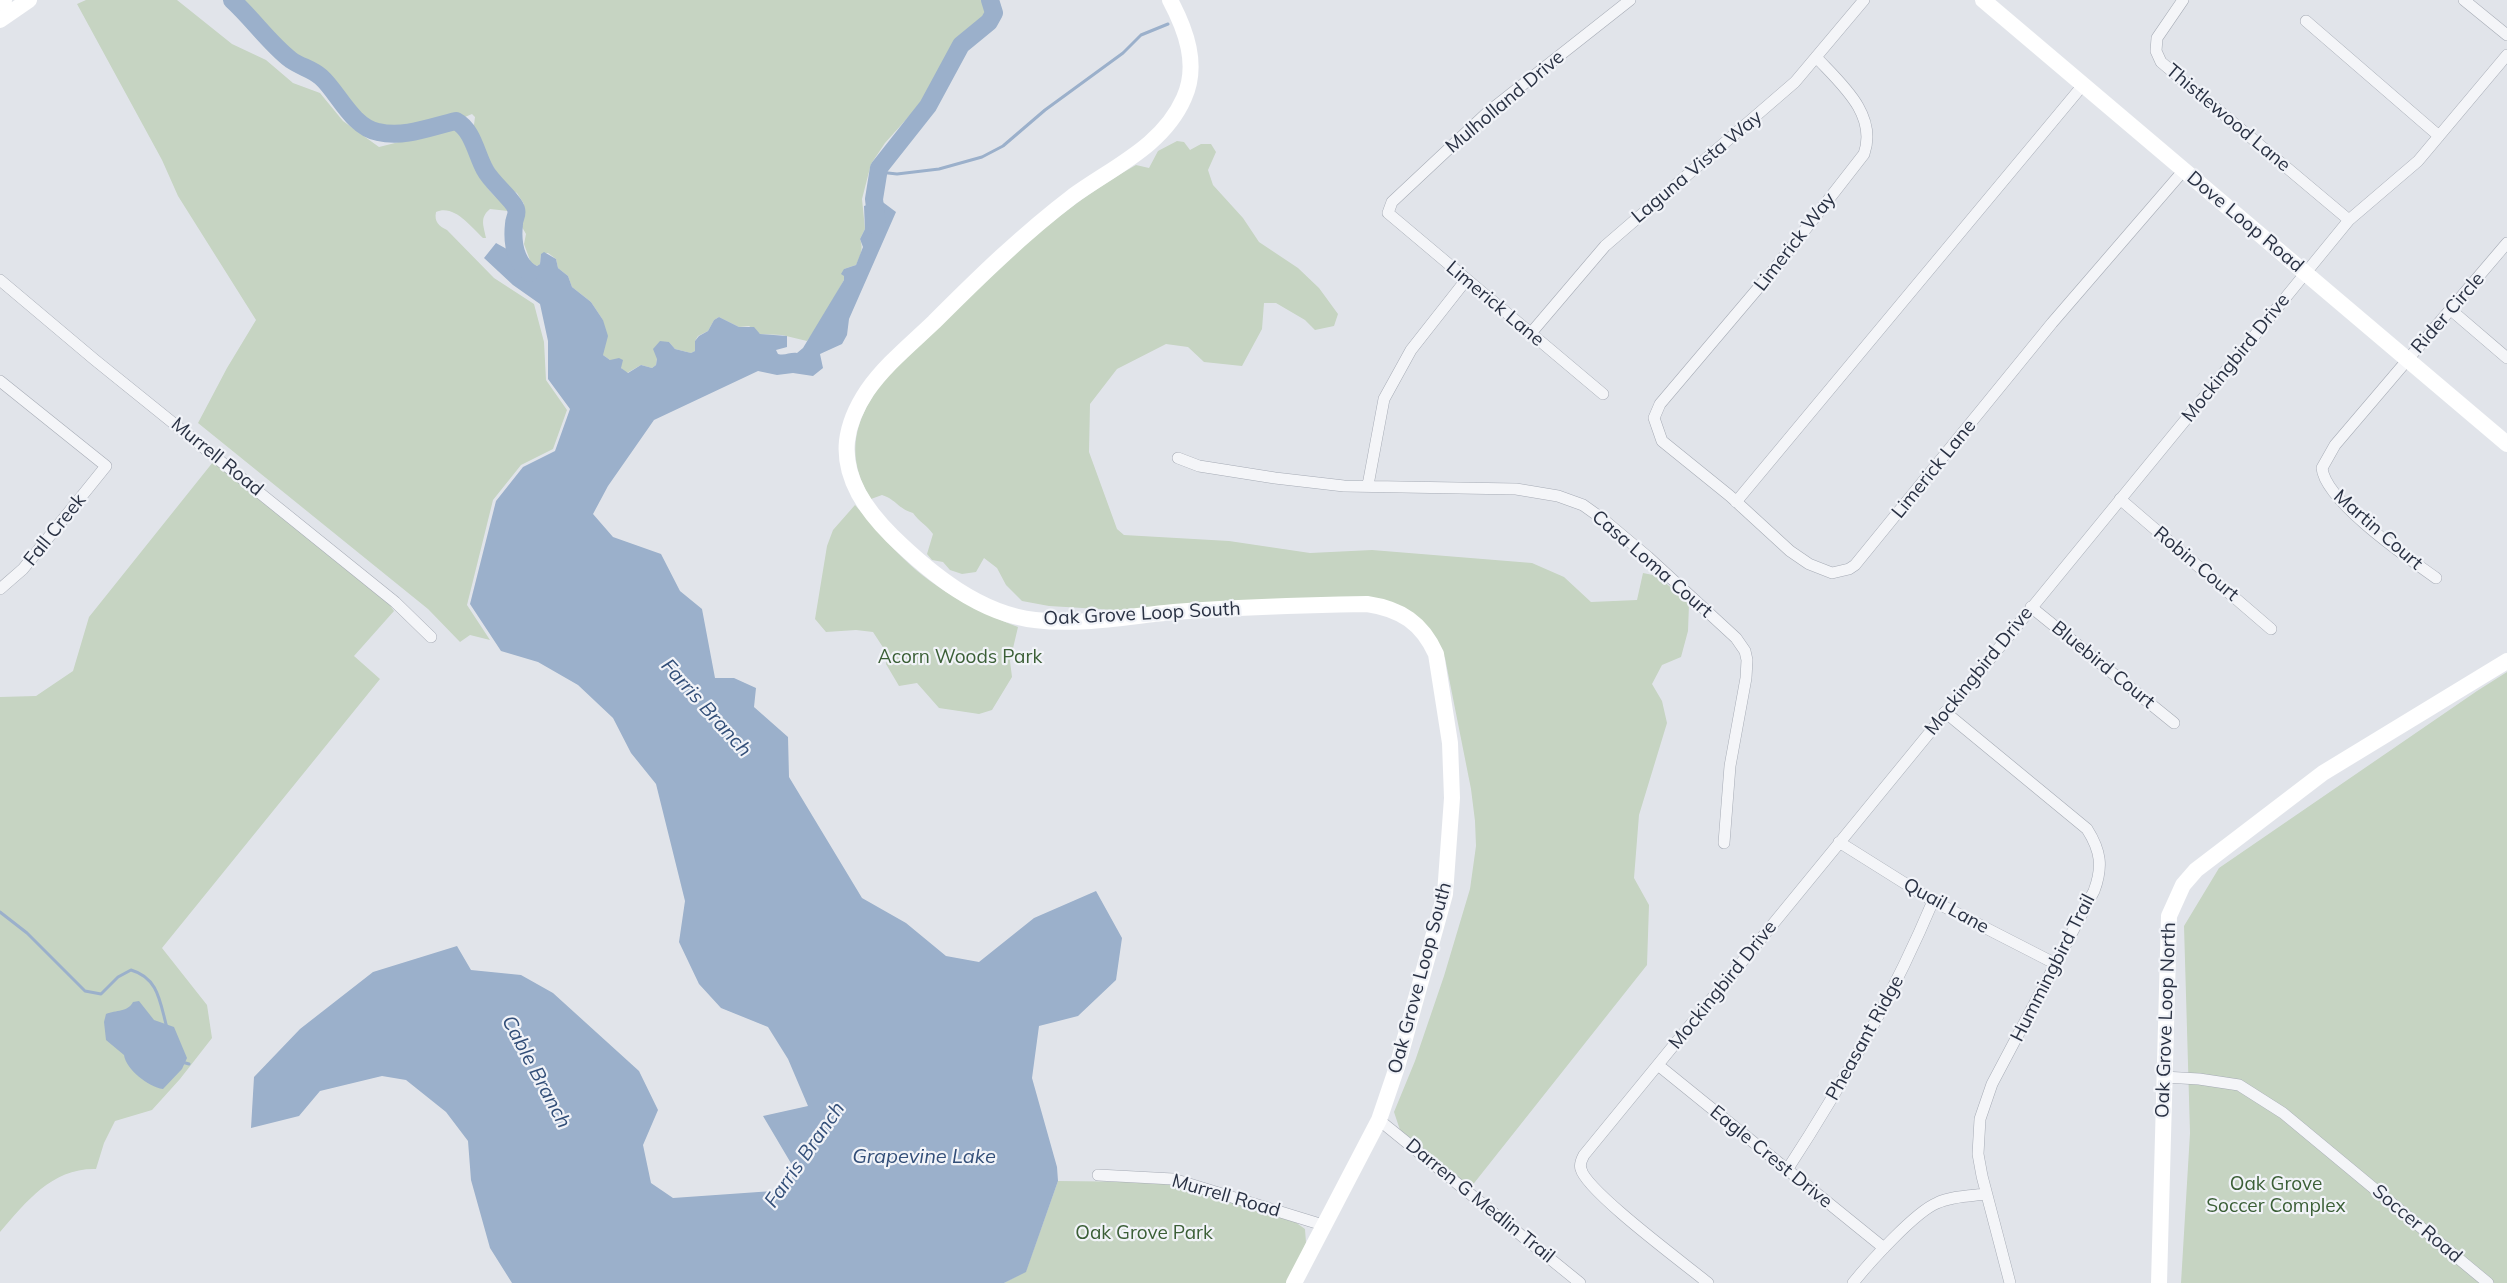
<!DOCTYPE html>
<style>
body{margin:0}
canvas{display:block;background:#e1e4ea}
</style>
<canvas width="2507" height="1283"></canvas>
<script>
const ctx = document.querySelector('canvas').getContext('2d');
ctx.lineJoin = 'round';
function fill(path, color) {
  ctx.fillStyle = color;
  ctx.fill(path, 'evenodd');
}
function stroke(path, color, width, dash) {
  ctx.strokeStyle = color;
  ctx.lineWidth = width;
  ctx.lineCap = dash ? 'butt' : 'round';
  ctx.setLineDash(dash || []);
  ctx.stroke(path);
}
function write(font, color, halo, rows, align = 'center') {
  ctx.font = font + ' Mulish,sans-serif';
  ctx.lineWidth = 4.5;
  ctx.setLineDash([]);
  ctx.textBaseline = 'middle';
  ctx.strokeStyle = halo;
  ctx.fillStyle = color;
  for (const [text, x, y, turn = 0] of rows) {
    ctx.save();
    ctx.translate(x, y);
    ctx.rotate((+turn || 0) * Math.PI / 180);
    ctx.textAlign = isNaN(turn) ? turn : align;
    if (halo) ctx.strokeText(text, 0, 0);
    ctx.fillText(text, 0, 0);
    ctx.restore();
  }
}
const green = new Path2D(`
 M 86,0 L 177,0 L 232,44 L 266,60 L 293,83 L 320,93 L 343,121 L 379,147 L 455,128 L 461,133 C 471,160 482,190 507,206 L 508,211 L 490,209 C 479,218 484,226 486,238 L 483,238 C 470,226 454,204 436,212 C 434,222 439,226 447,230 L 494,278 L 534,304 L 544,342 L 546,380 L 567,410 L 553,449 L 521,465 L 493,500 L 467,605 L 490,640 L 470,635 L 460,642 L 428,609 L 198,423 L 227,368 L 256,320 L 178,196 L 162,160 L 77,4 Z
 M 241,0 L 982,0 L 987,12 L 985,19 L 964,32 L 952,47 L 946,65 L 919,105 L 885,143 L 871,164 L 862,199 L 865,229 L 860,239 C 864,249 860,256 856,265 L 844,269 L 844,280 L 817,328 L 807,341 L 782,335 L 760,334 L 749,326 L 739,327 L 719,317 L 714,320 L 708,331 L 698,336 L 695,341 L 695,351 L 691,353 L 675,349 L 669,342 L 657,359 L 656,365 L 652,368 L 641,365 L 627,373 L 623,371 L 617,360 L 610,360 L 603,355 L 603,320 L 591,302 L 572,287 L 568,276 L 558,268 L 556,259 L 548,253 L 541,254 L 540,264 L 537,266 L 531,263 L 524,244 L 526,234 L 522,227 C 525,219 520,213 524,204 L 517,193 L 511,190 L 501,180 L 473,133 L 475,117 L 472,114 L 465,117 L 451,116 L 414,127 L 387,126 L 369,121 L 342,98 L 327,77 L 313,65 L 289,54 L 262,27 L 253,13 Z
 M 1177,141 L 1184,142 L 1190,150 L 1201,144 L 1211,144 L 1216,152 L 1208,170 L 1213,185 L 1243,218 L 1259,242 L 1298,268 L 1319,288 L 1338,314 L 1334,326 L 1315,330 L 1305,320 L 1276,303 L 1264,303 L 1262,329 L 1242,366 L 1204,362 L 1188,347 L 1166,344 L 1117,369 L 1090,404 L 1089,452 L 1117,529 L 1124,535 L 1229,541 L 1310,553 L 1372,550 L 1532,563 L 1564,577 L 1591,602 L 1637,600 L 1643,573 L 1658,576 L 1689,604 L 1688,631 L 1681,657 L 1662,665 L 1652,684 L 1662,701 L 1667,723 L 1639,815 L 1634,878 L 1649,905 L 1647,965 L 1471,1187 L 1400,1130 L 1394,1112 L 1415,1061 L 1444,976 L 1470,889 L 1476,846 L 1475,821 L 1471,789 L 1445,658 L 1407,610 L 1116,610 L 1049,606 L 1022,601 L 1006,585 L 997,568 L 984,558 L 976,572 L 962,574 L 950,570 L 943,562 L 932,560 L 927,554 L 933,534 C 927,525 919,522 913,513 C 897,508 897,500 882,495 L 871,499 C 855,474 850,446 862,417 C 876,382 908,356 934,330 C 997,269 1059,208 1136,165 L 1149,168 L 1158,151 Z
 M 217,457 L 387,601 L 394,611 L 354,656 L 380,679 L 162,948 L 207,1005 L 212,1038 L 180,1079 L 152,1110 L 115,1121 L 104,1143 L 96,1169 C 52,1168 27,1201 0,1232 L 0,697 L 36,696 L 73,671 L 89,617 Z
 M 855,505 C 871,523 886,542 904,559 C 936,590 976,611 1018,627 L 1010,661 L 1012,677 L 992,710 L 979,714 L 939,708 L 917,683 L 899,686 L 886,664 L 888,655 L 873,632 L 856,630 L 826,632 L 815,619 L 827,546 L 833,530 Z
 M 2507,672 L 2507,1283 L 2181,1283 L 2190,1133 L 2184,926 L 2219,868 L 2477,691 Z
 M 1058,1181 L 1150,1182 L 1180,1186 L 1291,1219 L 1305,1229 L 1306,1243 L 1288,1283 L 1004,1283 L 1026,1271 Z`);
const water = new Path2D(`
 M 880,200 L 896,212 L 849,319 L 847,335 L 842,344 L 820,354 L 823,368 L 813,376 L 793,373 L 777,375 L 758,371 L 654,420 L 608,486 L 593,514 L 613,537 L 661,554 L 680,591 L 702,609 L 715,678 L 734,678 L 756,688 L 754,707 L 788,737 L 789,777 L 862,898 L 906,923 L 946,956 L 979,962 L 1034,918 L 1096,891 L 1122,938 L 1116,980 L 1078,1016 L 1039,1026 L 1032,1078 L 1057,1167 L 1058,1181 L 1026,1272 L 1004,1283 L 512,1283 L 490,1248 L 471,1180 L 468,1141 L 446,1112 L 406,1080 L 382,1076 L 320,1091 L 299,1116 L 251,1128 L 254,1077 L 300,1029 L 373,972 L 457,946 L 471,970 L 521,975 L 553,993 L 639,1071 L 658,1110 L 643,1145 L 651,1183 L 673,1198 L 787,1190 L 795,1170 L 763,1116 L 808,1106 L 788,1059 L 768,1027 L 721,1008 L 699,984 L 679,942 L 685,901 L 656,784 L 631,753 L 613,718 L 578,685 L 538,662 L 501,651 L 470,604 L 496,501 L 523,467 L 555,451 L 570,409 L 548,379 L 548,341 L 540,304 L 513,285 L 484,258 L 496,243 L 537,266 L 540,264 L 541,254 L 544,252 L 556,259 L 558,268 L 568,276 L 572,287 L 591,302 L 603,320 L 608,336 L 603,355 L 610,360 L 619,358 L 623,360 L 621,368 L 628,373 L 641,365 L 652,368 L 656,365 L 657,359 L 653,349 L 660,341 L 669,342 L 675,349 L 691,353 L 695,351 L 695,341 L 699,336 L 708,331 L 714,320 L 719,317 L 739,327 L 754,327 L 760,334 L 787,336 L 787,347 L 776,350 L 778,354 C 785,356 790,352 797,353 L 803,348 L 844,280 L 844,276 L 841,274 L 844,269 L 856,265 L 863,247 L 860,239 L 865,229 L 864,206 Z
 M 139,1001 L 154,1020 L 174,1027 L 187,1058 L 182,1069 L 163,1089 C 148,1087 126,1069 124,1055 L 106,1040 L 104,1022 L 106,1014 C 116,1010 128,1012 133,1002 Z`);
const stream = new Path2D(`
 M 879,172 L 897,174 L 939,169 L 982,157 L 1003,146 L 1045,110 L 1123,53 L 1141,35 L 1168,24
 M 0,912 L 27,933 L 85,991 L 101,994 L 118,977 L 131,970 C 159,978 160,1003 167,1028
 M 182,1062 L 189,1064`);
const river = new Path2D(`
 M 232,0 C 253,19 269,43 291,60 C 301,67 312,69 321,77 C 338,92 352,127 378,132 C 405,138 430,127 456,121 C 473,130 476,154 485,170 C 491,182 514,201 516,209 C 518,215 514,218 514,224 C 512,242 515,261 530,273
 M 877,226 L 874,199 L 879,168 L 928,106 L 961,45 L 989,22 L 994,13 L 990,0`);
const street = new Path2D(`
 M 2183,0 L 2157,38 L 2156,51 L 2161,62 L 2349,220
 M 2464,0 L 2507,35
 M 2306,21 L 2439,136
 M 1816,57 C 1840,83 1878,114 1864,154 L 1776,267 L 1660,404 L 1654,418 L 1662,441 L 1730,496 L 1790,551 L 1809,564 L 1832,573 L 1849,569 L 1855,565 L 2052,323 L 2184,170
 M 0,280 L 95,360 L 395,602 L 431,637
 M 2451,310 L 2507,358
 M 1531,333 L 1605,246 L 1795,82 L 1864,0
 M 0,381 L 106,466 L 23,569 L 0,589
 M 1603,394 L 1388,213 L 1392,202 L 1488,112 L 1630,0
 M 1178,458 L 1199,466 L 1275,478 L 1344,486 L 1516,489 L 1558,496 L 1583,505 L 1604,520 L 1648,557 L 1736,638 L 1745,651 L 1747,660 L 1746,678 L 1730,766 L 1724,843
 M 1368,485 L 1384,399 L 1411,350 L 1466,280
 M 2120,499 L 2271,629
 M 1736,502 L 2083,85
 M 2436,578 C 2408,558 2325,501 2322,468 L 2335,445 L 2507,243
 M 2031,607 L 2174,723
 M 1945,712 L 2087,829 C 2101,851 2103,867 2094,891 L 1992,1084 L 1980,1119 L 1978,1154 L 1982,1176 L 2010,1283
 M 1839,842 L 1933,901 L 2056,964
 M 1658,1065 L 1884,1248
 M 2164,1077 L 2199,1079 L 2239,1085 L 2283,1113 L 2488,1283
 M 1379,1120 L 1580,1283
 M 1787,1170 C 1843,1084 1893,996 1933,901
 M 1098,1175 L 1173,1179 L 1323,1225
 M 1708,1283 C 1685,1264 1586,1191 1581,1169 C 1579,1164 1582,1159 1584,1155 L 2349,220 L 2418,161 L 2507,55
 M 1853,1283 C 1869,1263 1915,1212 1937,1203 C 1952,1196 1970,1196 1986,1194`);
const secondary = new Path2D(`
 M 1170,0 C 1186,30 1199,65 1184,98 C 1163,146 1113,167 1073,196 C 1023,234 978,278 934,322 C 911,344 885,365 867,391 C 857,406 849,424 847,441 C 843,479 867,511 892,536 C 931,574 980,614 1035,620 C 1080,626 1129,616 1174,612 C 1238,607 1303,605 1367,604 C 1401,609 1422,623 1436,654 L 1450,743 L 1452,798 L 1445,894 L 1397,1067 L 1379,1120 L 1294,1283
 M 1983,0 L 2507,444
 M 0,2 L 4,0
 M 0,20 L 29,0
 M 2159,1283 L 2169,916 L 2183,885 L 2196,870 L 2323,773 L 2507,661`);
const streetNames = [
 ["Mulholland Drive",1505,102,-40],
 ["Thistlewood Lane",2228,118,40],
 ["Laguna Vista Way",1697,167,-40],
 ["Dove Loop Road",2245,222,40],
 ["Limerick Way",1795,242,-52],
 ["Limerick Lane",1495,304,40],
 ["Rider Circle",2448,313,-49],
 ["Mockingbird Drive",2236,358,-51],
 ["Murrell Road",217,457,39],
 ["Limerick Lane",1934,469,-51],
 ["Fall Creek",55,530,-51],
 ["Martin Court",2378,530,41],
 ["Casa Loma Court",1652,564,41],
 ["Robin Court",2196,564,40],
 ["Oak Grove Loop South",1142,614,-3],
 ["Bluebird Court",2103,665,39],
 ["Mockingbird Drive",1979,671,-51],
 ["Quail Lane",1946,906,29],
 ["Hummingbird Trail",2053,968,-63],
 ["Oak Grove Loop South",1420,978,-75],
 ["Mockingbird Drive",1723,985,-51],
 ["Oak Grove Loop North",2166,1020,-88],
 ["Pheasant Ridge",1865,1038,-61],
 ["Eagle Crest Drive",1771,1157,39],
 ["Murrell Road",1226,1196,16],
 ["Darren G Medlin Trail",1480,1201,39],
 ["Soccer Road",2417,1224,40]
];
const parkNames = [
 ["Acorn Woods Park",960,657],
 ["Oak Grove",2276,1184],
 ["Soccer Complex",2276,1206],
 ["Oak Grove Park",1144,1233]
];
const waterNames = [
 ["Farris Branch",706,708,48],
 ["Cable Branch",536,1072,62],
 ["Farris Branch",805,1155,-55],
 ["Grapevine Lake",924,1157]
];
fill(green, '#c6d4c2');
fill(water, '#9bb0cb');
stroke(stream, '#9bb0cb', 3);
stroke(river, '#9bb0cb', 18);
stroke(street, '#a6abb5', 12);
stroke(street, '#f4f5f8', 11);
stroke(secondary, '#fff', 16);
write('19px', '#293143', '#f1f3f8', streetNames);
write('19px', '#3b5f36', '#f1f3f8', parkNames);
write('italic 20px', '#324e78', '#f1f3f8', waterNames);
</script>
